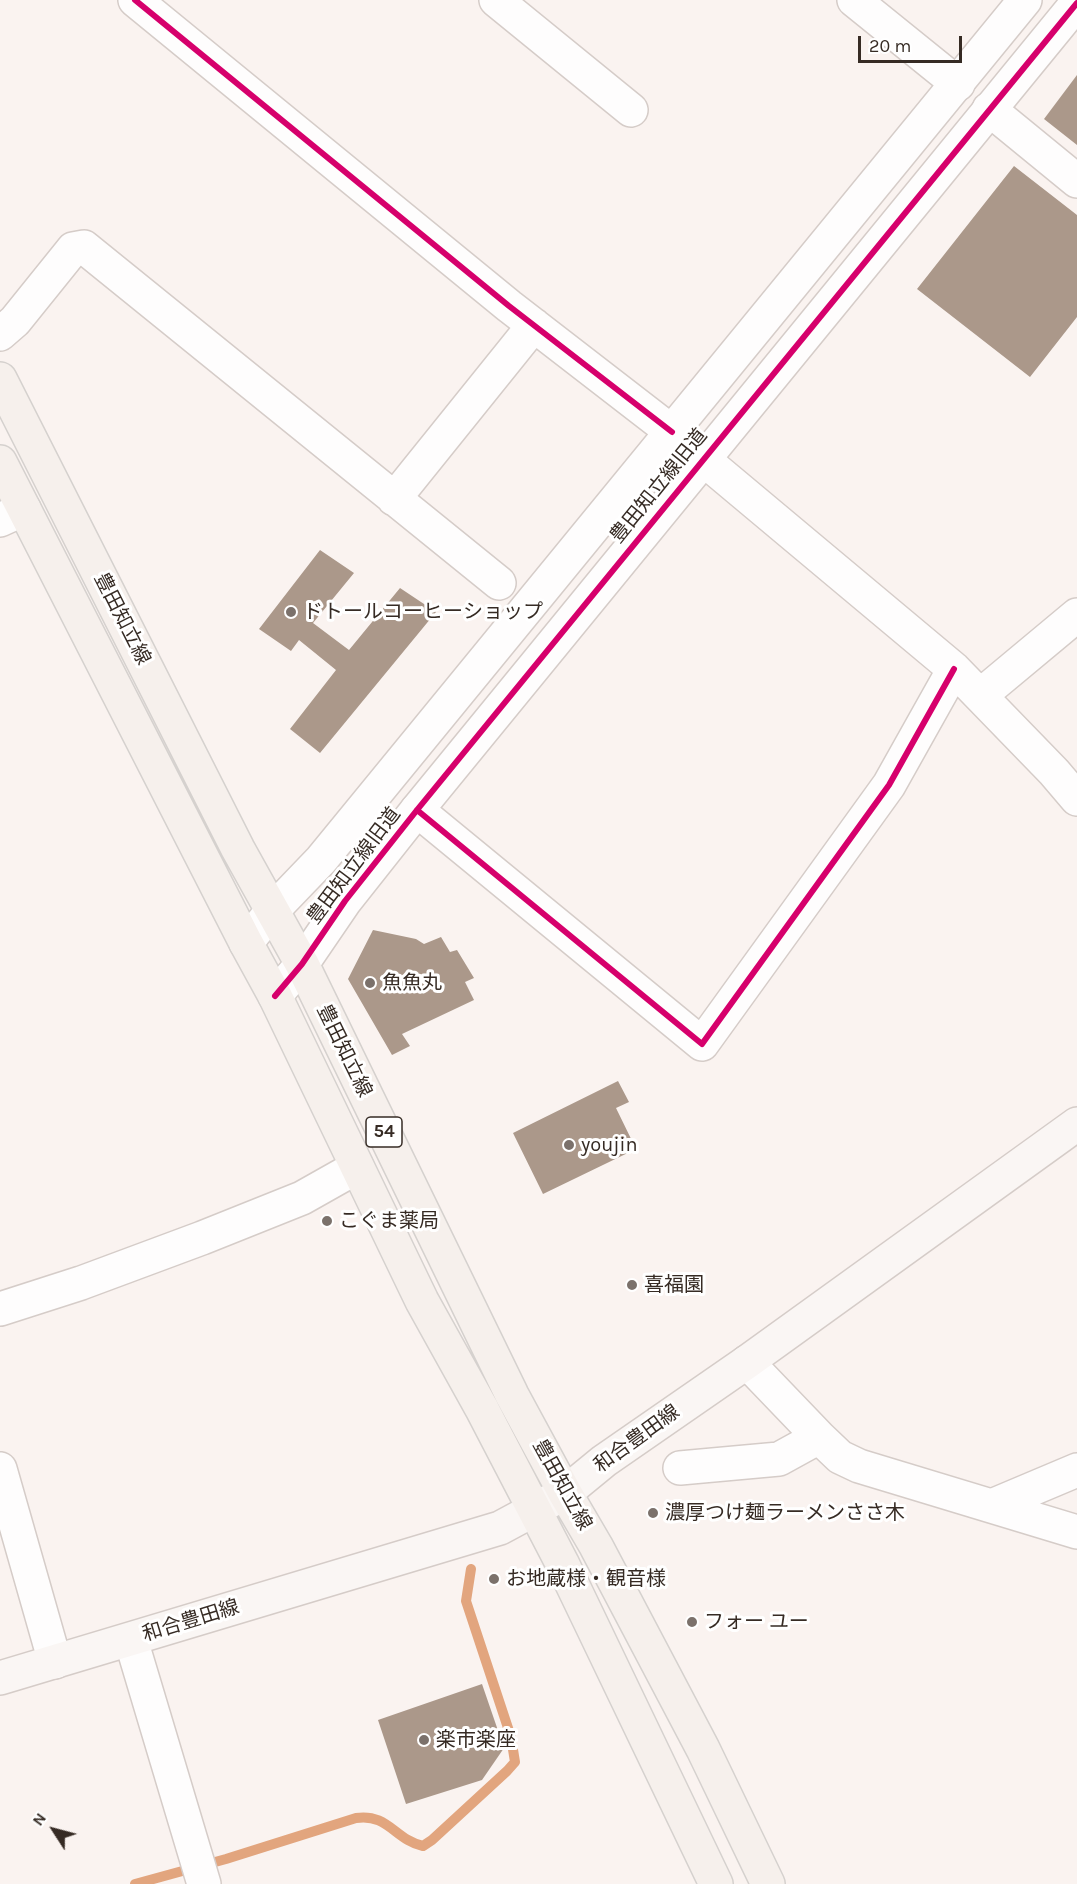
<!DOCTYPE html>
<meta charset="utf-8">
<style>
body{margin:0}
#map{position:relative;width:1077px;height:1884px;overflow:hidden;background:#faf3f0;font-family:Karla,sans-serif}
canvas{display:block}
.north{position:absolute;left:24px;top:1800px;width:60px;height:60px;-webkit-text-stroke:4px #fff;paint-order:stroke;rotate:306deg;font-size:16px;font-weight:700;line-height:24px;text-align:center;color:#362b24}
.north::after{content:'';display:block;margin:auto;width:21px;height:27px;background:#362b24;clip-path:polygon(50% 0,100% 100%,50% 72%,0 100%)}
.scale{position:absolute;left:858px;top:36px;width:104px;height:27px;box-sizing:border-box;border:3px solid #362b24;border-top:0;padding-left:8px;font-size:18px;line-height:21px;white-space:nowrap;color:#362b24;-webkit-text-stroke:4px #fff;paint-order:stroke}
</style>
<div id="map">
<canvas width="1077" height="1884"></canvas>
<div class="north">N</div>
<div class="scale">20 m</div>
</div>
<script>
const ctx = document.querySelector('canvas').getContext('2d');
ctx.lineJoin = 'round';
function stroke(path, color, width, dash) {
  ctx.strokeStyle = color;
  ctx.lineWidth = width;
  ctx.lineCap = dash ? 'butt' : 'round';
  ctx.setLineDash(dash || []);
  ctx.stroke(path);
}
function fill(path, color) {
  ctx.fillStyle = color;
  ctx.fill(path, 'evenodd');
}
function write(font, color, halo, rows, align = 'center') {
  ctx.font = font + ' Karla,"Noto Sans JP",sans-serif';
  ctx.lineWidth = 6;
  ctx.setLineDash([]);
  ctx.textBaseline = 'middle';
  ctx.strokeStyle = halo;
  ctx.fillStyle = color;
  for (const [text, x, y, turn = 0] of rows) {
    ctx.save();
    ctx.translate(x, y);
    ctx.rotate((+turn || 0) * Math.PI / 180);
    ctx.textAlign = isNaN(turn) ? turn : align;
    if (halo) ctx.strokeText(text, 0, 0);
    ctx.fillText(text, 0, 0);
    ctx.restore();
  }
}
const stream = new Path2D(`
 M 135,1884 L 226,1859 L 356,1818 C 388,1813 395,1840 423,1846 L 432,1840 L 507,1771 L 515,1762 L 511,1737 L 466,1601 L 471,1569`);
const building = new Path2D(`
 M 1077,75 L 1077,145 L 1044,119 Z
 M 1014,166 L 1077,215 L 1077,317 L 1030,377 L 917,289 Z
 M 320,550 L 354,573 L 313,623 L 349,650 L 400,588 L 436,612 L 320,753 L 290,729 L 336,670 L 299,640 L 291,651 L 259,629 Z
 M 373,930 L 416,939 L 424,944 L 441,937 L 450,952 L 457,950 L 474,978 L 465,982 L 474,1000 L 402,1034 L 410,1046 L 392,1055 L 348,979 Z
 M 618,1081 L 629,1102 L 616,1108 L 636,1149 L 543,1194 L 513,1133 Z
 M 482,1684 L 504,1748 L 482,1780 L 406,1804 L 378,1720 Z`);
const minor = new Path2D(`
 M 135,0 L 509,306 L 672,432
 M 496,0 L 631,110
 M 854,0 L 958,84
 M 989,109 L 1077,181
 M 0,334 L 15,321 L 73,249 L 84,247 L 499,583
 M 703,459 L 954,669 L 1054,772 L 1077,799
 M 394,499 L 534,325
 M 0,520 L 24,509
 M 981,695 L 1077,615
 M 417,810 L 702,1044 L 889,785 L 954,669
 M 0,1309 L 81,1283 L 202,1238 L 302,1198 L 357,1167
 M 747,1362 L 819,1437
 M 680,1468 L 779,1459 L 819,1437 L 840,1457 L 859,1466 L 1077,1532
 M 0,1469 L 55,1662
 M 994,1505 L 1077,1470
 M 131,1640 L 204,1884`);
const tertiary = new Path2D(`
 M 246,943 L 272,911 L 321,860 L 1025,0
 M 275,996 L 302,964 L 345,901 L 417,810 L 1077,3`);
const secondary = new Path2D(`
 M 0,1678 L 500,1528 L 565,1493 L 604,1461 L 747,1362 L 1077,1124`);
const primary = new Path2D(`
 M 0,379 L 238,849 L 302,964 L 512,1395 L 565,1493 L 596,1546 L 703,1749 L 768,1884
 M 0,462 L 246,943 L 275,996 L 422,1301 L 482,1409 L 562,1563 L 716,1884`);
const cycleway = new Path2D(`
 M 135,0 L 509,306 L 672,432
 M 417,810 L 702,1044 L 889,785 L 954,669
 M 275,996 L 302,964 L 345,901 L 417,810 L 1077,3`);
const markers = [
 [291,612,6,"#7b716b"],
 [370,983,6,"#7b716b"],
 [569,1145,6,"#7b716b"],
 [327,1221,6,"#7b716b"],
 [632,1285,6,"#7b716b"],
 [653,1513,6,"#7b716b"],
 [494,1579,6,"#7b716b"],
 [692,1622,6,"#7b716b"],
 [424,1740,6,"#7b716b"]
];
const shields = [
 [384,1132,36]
];
const shieldNames = [
 ["54",384,1132]
];
const streetNames = [
 ["豊田知立線旧道",659,486,-51],
 ["豊田知立線",122,619,63],
 ["豊田知立線旧道",354,866,-53],
 ["豊田知立線",344,1051,64],
 ["和合豊田線",637,1439,-36],
 ["豊田知立線",562,1485,61],
 ["和合豊田線",191,1621,-17]
];
const poiNames = [
 ["ドトールコーヒーショップ",303,612],
 ["魚魚丸",382,983],
 ["youjin",581,1145],
 ["こぐま薬局",339,1221],
 ["喜福園",644,1285],
 ["濃厚つけ麺ラーメンささ木",665,1513],
 ["お地蔵様・観音様",506,1579],
 ["フォー ユー",704,1622],
 ["楽市楽座",436,1740]
];
stroke(stream, '#e2a57e', 10);
fill(building, '#ab988a');
stroke(minor, '#d5ccc8', 36);
stroke(tertiary, '#d5ccc8', 36);
stroke(secondary, '#d5ccc8', 36);
stroke(primary, '#d5d1ce', 36);
stroke(minor, '#fefdfd', 33);
stroke(tertiary, '#fefdfd', 33);
stroke(secondary, '#faf6f4', 33);
stroke(primary, '#f6f0ec', 33);
stroke(cycleway, '#d6006c', 6);
for (const [x, y, r, color] of markers) {
  const dot = new Path2D();
  dot.arc(x, y, r, 0, 2 * Math.PI);
  ctx.fillStyle = color;
  ctx.fill(dot);
  stroke(dot, '#fff', 2);
}
for (const [x, y, w] of shields) {
  const box = new Path2D();
  box.roundRect(x - w / 2, y - 15, w, 30, 4.5);
  ctx.fillStyle = '#fff';
  ctx.fill(box);
  stroke(box, '#362b24', 1.5);
}
write('bold 18px', '#362b24', null, shieldNames);
write('20px', '#362b24', '#fff', streetNames);
write('20px', '#362b24', '#fff', poiNames, 'left');
</script>
